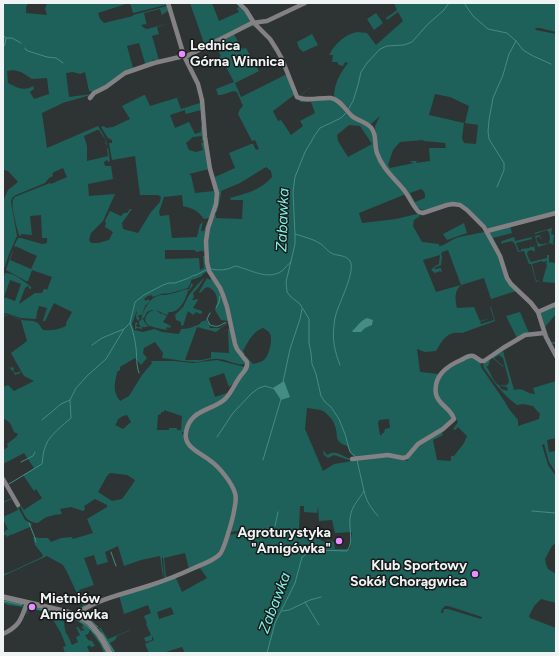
<!DOCTYPE html>
<meta charset="utf-8">
<style>
body{margin:0}
#map{position:relative;width:559px;height:656px;overflow:hidden;background:#2e3433;font-family:Figtree,sans-serif}
canvas{display:block}
.frame{position:absolute;inset:0;border:4px solid #eff3f3;pointer-events:none}
</style>
<div id="map">
<canvas width="559" height="656"></canvas>
<div class="frame"></div>
</div>
<script>
const ctx = document.querySelector('canvas').getContext('2d');
ctx.lineJoin = 'round';
function fill(path, color) {
  ctx.fillStyle = color;
  ctx.fill(path, 'evenodd');
}
function stroke(path, color, width, dash) {
  ctx.strokeStyle = color;
  ctx.lineWidth = width;
  ctx.lineCap = dash ? 'butt' : 'round';
  ctx.setLineDash(dash || []);
  ctx.stroke(path);
}
function write(font, color, halo, rows, align = 'center') {
  ctx.font = font + ' Figtree,sans-serif';
  ctx.lineWidth = 3;
  ctx.setLineDash([]);
  ctx.textBaseline = 'middle';
  ctx.strokeStyle = halo;
  ctx.fillStyle = color;
  for (const [text, x, y, turn = 0] of rows) {
    ctx.save();
    ctx.translate(x, y);
    ctx.rotate((+turn || 0) * Math.PI / 180);
    ctx.textAlign = isNaN(turn) ? turn : align;
    if (halo) ctx.strokeText(text, 0, 0);
    ctx.fillText(text, 0, 0);
    ctx.restore();
  }
}
const green = new Path2D(`
 M 3,3 L 28,3 L 26,7 L 26,13 L 47,15 L 45,9 L 47,3 L 129,3 L 98,13 L 100,19 L 104,23 L 133,16 L 133,15 L 167,6 L 168,11 L 162,15 L 160,9 L 144,13 L 147,26 L 146,24 L 141,25 L 144,28 L 147,29 L 170,23 L 157,27 L 159,34 L 152,36 L 159,60 L 177,56 L 156,61 L 153,59 L 152,63 L 144,65 L 143,65 L 145,63 L 139,43 L 127,46 L 133,68 L 137,67 L 122,74 L 105,87 L 94,92 L 89,91 L 85,72 L 80,74 L 73,72 L 66,73 L 69,97 L 92,94 L 87,96 L 66,102 L 65,102 L 42,113 L 47,148 L 98,126 L 104,136 L 107,144 L 106,145 L 105,139 L 99,130 L 97,130 L 84,136 L 87,146 L 87,161 L 108,156 L 107,148 L 108,148 L 110,161 L 108,162 L 107,160 L 104,162 L 105,166 L 111,166 L 113,179 L 88,184 L 89,196 L 115,194 L 103,221 L 91,233 L 89,240 L 91,243 L 98,243 L 109,240 L 113,232 L 105,227 L 106,223 L 105,221 L 110,211 L 121,216 L 124,213 L 127,213 L 130,209 L 132,209 L 122,223 L 123,229 L 138,233 L 151,212 L 160,202 L 161,197 L 158,195 L 140,195 L 135,156 L 112,160 L 109,143 L 112,143 L 112,140 L 108,138 L 101,127 L 104,126 L 106,128 L 113,127 L 130,119 L 122,106 L 144,95 L 145,95 L 150,106 L 199,91 L 199,93 L 198,94 L 198,91 L 177,98 L 181,109 L 200,103 L 199,95 L 200,95 C 202,103 205,115 201,122 L 201,110 L 186,114 L 185,112 L 185,110 L 170,115 L 175,128 L 189,122 L 195,134 L 201,132 L 201,126 L 203,126 L 204,140 L 201,141 L 202,139 L 202,136 L 193,137 L 186,143 L 189,150 L 196,152 L 203,150 L 201,143 L 204,142 L 209,168 L 209,169 L 189,174 L 190,175 L 191,175 L 195,193 L 214,191 L 212,184 L 211,183 L 214,184 C 217,195 216,208 209,218 L 204,219 C 197,210 194,209 183,206 L 182,195 L 164,197 L 159,212 L 160,216 L 169,215 L 172,238 L 197,237 L 200,224 L 201,224 L 203,221 L 201,231 L 204,231 L 207,221 L 204,245 L 205,251 L 203,252 L 202,250 L 201,251 L 196,252 L 195,250 L 165,250 L 165,259 L 199,258 L 200,270 L 204,268 L 203,256 L 205,256 L 208,271 L 203,274 L 202,276 C 198,278 194,279 191,280 L 191,282 L 188,288 L 171,293 L 161,294 L 153,297 L 151,295 L 146,297 L 144,299 L 146,301 L 148,299 L 150,301 L 145,306 L 142,315 L 139,315 L 138,317 L 140,318 L 138,321 L 136,318 L 137,310 L 132,324 L 134,330 L 143,332 L 154,329 L 162,332 L 179,334 L 181,329 C 188,329 193,327 200,324 L 201,322 L 206,320 L 209,324 L 210,328 L 220,328 L 225,324 L 226,324 L 216,332 L 197,327 L 185,360 L 201,360 L 211,358 L 211,352 L 229,353 L 228,329 L 218,336 L 230,328 L 235,347 L 243,359 L 245,364 C 237,366 227,359 218,359 C 210,358 204,362 196,362 C 186,362 173,359 162,358 L 163,353 L 155,342 L 144,348 L 143,353 L 147,358 L 141,365 L 135,358 L 120,367 L 120,370 L 117,372 C 115,383 112,391 120,401 L 129,396 L 142,375 L 152,363 L 151,361 L 174,361 L 193,363 L 217,360 L 245,367 L 244,370 L 234,383 L 229,387 L 224,373 L 209,378 L 215,397 L 227,393 L 230,390 C 225,405 202,407 192,418 C 188,422 186,427 185,432 L 182,432 L 182,434 L 184,435 C 186,451 202,454 212,463 C 222,472 231,483 235,496 L 236,496 C 236,485 220,466 210,459 C 198,450 182,447 188,428 C 194,411 212,410 224,401 C 227,398 248,368 249,366 C 249,362 247,360 245,357 L 246,356 L 253,364 C 257,363 262,362 265,359 C 269,355 273,339 270,334 C 269,331 266,330 263,328 C 252,332 248,342 243,351 L 245,354 L 244,355 L 242,354 L 237,348 L 235,344 C 232,327 230,310 224,295 C 221,287 216,281 212,274 C 203,257 207,233 213,216 L 216,215 L 216,218 L 242,219 L 243,200 L 231,200 L 230,198 C 245,194 261,190 272,177 L 271,171 L 266,167 L 240,183 L 221,191 L 221,194 L 217,212 L 215,211 L 218,195 L 215,177 L 235,168 L 229,153 L 251,144 L 253,144 L 256,150 L 259,149 L 255,140 L 252,141 L 238,114 L 240,109 L 243,106 L 237,92 L 234,91 L 221,95 L 218,95 L 216,89 L 234,82 L 226,67 L 221,68 L 223,66 L 223,63 L 220,59 L 217,59 L 221,56 L 215,45 L 190,57 L 189,62 L 188,60 L 188,57 L 234,34 L 253,25 L 254,27 L 252,26 L 234,34 L 242,49 L 246,48 L 259,71 L 235,83 L 241,97 L 287,74 L 293,89 L 291,91 L 292,92 L 294,91 L 297,101 L 294,95 L 273,111 L 278,121 L 281,120 L 291,135 L 303,126 L 300,121 L 315,113 L 311,102 L 300,102 L 300,100 L 330,99 L 337,101 L 340,104 L 347,115 L 370,128 L 372,132 L 374,143 L 376,141 L 375,126 L 380,116 L 371,124 L 369,124 L 352,115 L 349,110 L 337,99 L 327,97 L 307,98 L 300,96 L 309,88 L 310,89 L 308,89 L 301,96 C 312,100 323,94 334,97 C 334,84 340,73 348,63 L 345,62 L 343,66 L 339,65 L 337,62 L 332,62 L 333,55 L 329,55 C 334,45 345,34 357,32 C 361,32 364,33 367,33 L 376,45 L 403,21 L 398,12 L 387,20 L 386,18 L 397,10 L 394,3 L 556,3 L 556,32 L 540,28 L 535,28 L 536,30 L 556,34 L 556,212 L 488,229 L 469,211 L 460,204 L 451,203 L 425,210 C 415,210 411,197 405,190 L 403,189 L 406,194 L 359,213 L 362,223 L 396,219 L 417,214 L 408,199 L 409,199 L 420,216 L 414,220 L 413,226 L 422,242 L 439,244 L 439,246 C 444,246 451,240 456,238 C 466,235 476,234 485,232 L 499,256 L 504,268 L 508,283 L 516,291 L 491,299 L 484,278 L 461,285 C 454,291 455,300 457,308 L 474,307 L 480,321 L 491,318 L 480,322 L 481,324 L 494,320 L 490,307 L 491,307 L 495,321 L 462,333 C 447,331 443,339 436,351 L 425,352 L 417,349 L 420,372 L 439,374 C 433,389 433,397 445,408 C 449,411 451,413 452,418 C 446,427 436,433 427,438 C 423,440 419,441 416,444 C 411,449 410,456 402,457 L 402,459 L 408,461 C 410,445 429,439 441,431 L 443,431 L 442,433 L 443,435 L 433,440 L 437,460 L 451,461 L 451,456 L 454,456 L 464,443 L 467,436 L 458,427 L 455,430 L 453,429 L 458,422 C 455,418 454,414 451,411 C 446,405 440,402 438,394 C 433,375 456,358 473,357 L 480,362 L 481,367 L 505,402 L 509,409 L 518,420 L 518,426 L 539,419 L 540,412 L 539,413 L 533,406 L 523,404 L 517,405 C 503,395 494,382 484,368 L 483,365 L 485,361 L 488,359 L 490,361 L 488,366 L 486,366 C 490,371 492,379 497,384 C 501,387 499,384 501,389 L 508,391 L 507,387 L 501,386 L 501,385 C 505,386 508,386 509,381 L 503,358 L 499,355 L 494,358 L 504,367 L 503,367 L 495,360 L 492,358 L 492,357 L 505,348 L 506,349 L 503,351 L 514,390 C 524,387 526,394 535,394 L 533,388 L 556,381 L 556,438 L 547,440 L 549,452 L 556,451 L 556,473 L 549,462 L 544,444 L 542,445 L 548,465 L 556,476 L 556,543 L 552,546 L 545,559 L 546,564 L 548,569 L 556,574 L 556,603 L 541,599 L 534,606 L 529,616 L 530,618 L 556,628 L 556,653 L 185,653 L 182,647 L 163,653 L 149,653 L 145,644 L 154,640 L 152,636 L 152,640 L 146,642 L 144,638 L 151,635 L 146,624 L 147,623 L 144,616 L 151,613 L 148,605 L 124,614 L 119,595 L 173,578 L 176,578 L 182,592 L 207,578 L 200,568 L 187,573 L 187,572 L 221,556 L 224,552 L 229,535 L 247,532 L 244,530 L 230,532 L 234,517 L 232,517 L 222,549 C 216,560 184,572 171,577 L 171,576 L 189,569 L 185,553 L 164,558 L 166,576 L 167,577 L 165,579 L 163,558 L 162,557 C 161,564 165,572 163,579 L 160,581 L 158,580 L 163,579 L 163,577 L 160,556 L 141,560 L 124,566 L 118,546 L 105,552 L 108,562 L 97,565 L 94,555 L 84,558 L 94,585 L 79,590 L 86,605 L 85,608 L 82,609 L 79,608 L 83,606 L 67,572 L 63,565 L 47,556 L 3,576 L 3,574 L 10,572 L 42,557 L 43,555 L 35,545 L 33,537 L 40,538 L 48,538 L 51,542 L 61,538 L 72,537 L 73,539 L 93,533 L 87,519 L 107,507 L 107,505 L 95,499 L 84,506 L 85,509 L 83,511 L 71,507 L 60,509 L 62,514 C 53,515 45,516 38,523 C 26,522 25,516 20,506 L 21,506 L 24,510 L 42,498 L 36,489 L 34,491 L 23,475 L 34,468 L 24,453 L 3,464 L 3,450 L 8,447 L 7,444 L 16,437 L 18,434 L 14,432 L 10,423 L 5,419 L 3,420 L 3,387 L 8,385 L 14,391 L 34,381 L 24,376 L 21,371 L 19,374 L 17,374 L 15,375 C 14,371 11,370 9,367 L 9,366 L 10,368 L 13,367 L 14,369 L 13,371 L 16,373 L 21,371 L 11,353 L 27,341 L 21,320 L 9,315 L 4,316 L 3,317 L 3,315 L 10,315 L 22,320 L 33,321 L 38,323 L 43,330 C 52,331 57,330 66,326 L 66,323 L 72,312 L 54,303 L 45,321 L 43,321 L 43,320 L 47,308 L 39,306 L 37,312 L 36,319 L 21,318 L 9,314 L 3,313 L 3,279 L 5,273 C 14,273 24,281 31,287 L 31,289 L 30,289 L 28,286 L 25,288 L 19,304 L 35,293 L 42,293 L 44,289 L 46,289 L 47,290 L 52,277 L 32,270 L 28,281 L 26,281 L 6,270 L 12,252 L 13,251 L 10,260 L 31,269 L 37,256 L 15,246 L 14,248 L 14,246 L 18,238 L 21,238 L 42,244 L 47,243 L 47,238 L 42,238 L 41,215 L 30,216 L 32,235 L 21,234 L 21,236 L 19,235 C 17,228 11,207 13,200 C 14,197 15,197 17,196 L 50,183 L 51,184 L 67,177 L 63,168 L 54,172 L 52,174 L 53,176 L 49,178 L 45,183 L 16,195 L 12,198 L 11,202 L 17,236 L 9,254 L 3,272 L 3,201 L 8,190 L 18,182 L 8,171 L 4,170 L 3,171 ZM 13,70 L 21,72 L 32,79 L 47,78 L 49,94 L 34,99 L 30,92 L 34,89 L 33,86 C 24,92 16,87 8,83 L 7,71 ZM 435,94 L 450,97 L 469,106 L 465,123 L 478,125 L 476,144 L 464,143 L 462,138 L 464,123 L 429,115 ZM 349,125 L 360,126 L 372,144 L 348,157 L 338,141 L 337,135 ZM 423,140 L 424,141 L 445,143 L 446,148 L 429,148 L 430,161 L 416,163 L 417,161 L 412,161 L 410,162 L 414,163 L 390,168 L 388,165 L 393,150 L 400,142 ZM 421,189 C 425,191 425,194 425,198 L 415,202 L 410,193 ZM 448,250 L 461,285 L 436,292 L 423,260 L 440,255 L 439,264 L 434,267 L 431,270 L 435,273 L 440,271 L 442,273 L 441,268 L 435,269 L 434,268 L 441,265 L 442,256 L 441,255 L 442,252 ZM 10,280 L 21,284 L 15,301 L 4,297 ZM 307,408 C 312,409 319,409 323,411 C 328,414 334,421 335,426 C 339,437 333,441 347,446 L 351,454 L 355,457 L 354,460 L 347,462 L 334,464 L 323,471 L 305,429 ZM 164,410 L 182,416 L 181,430 L 177,430 L 177,428 L 169,428 L 169,430 L 157,430 L 158,415 L 161,414 L 161,412 L 164,412 ZM 127,415 L 131,422 L 123,429 L 115,425 L 117,422 L 118,419 L 123,416 ZM 389,419 L 390,428 L 385,429 L 384,433 L 382,433 L 382,435 L 380,435 L 378,423 L 379,420 ZM 110,473 L 127,475 L 135,480 L 132,485 L 122,499 L 112,501 L 98,492 L 107,476 ZM 300,506 L 304,506 L 304,512 L 317,513 L 318,507 L 318,506 L 319,521 L 332,520 L 335,533 L 352,532 L 350,549 L 335,549 L 334,542 L 328,540 L 324,542 L 317,538 L 300,533 L 299,527 ZM 445,606 L 448,606 L 482,617 L 481,619 L 448,609 L 444,609 L 443,613 L 441,613 L 442,609 ZM 171,607 L 174,614 L 159,619 L 157,612 Z
 M 130,3 L 167,3 L 165,5 L 133,13 Z
 M 190,3 L 212,3 L 219,21 L 239,12 L 237,9 L 239,6 L 234,3 L 237,3 L 242,7 L 251,22 L 205,46 Z
 M 376,13 L 383,23 L 374,30 L 367,19 Z
 M 312,34 L 318,45 L 303,52 L 299,48 L 297,42 Z
 M 464,223 L 467,233 L 447,240 L 443,234 Z
 M 510,225 L 512,233 L 493,238 L 500,251 L 499,251 L 489,234 L 489,232 L 492,230 Z
 M 552,228 L 551,234 L 554,235 L 553,243 L 554,245 L 550,243 L 538,247 L 535,236 L 540,235 L 541,239 L 540,239 L 540,236 L 536,238 L 538,243 C 542,245 544,244 549,243 L 550,238 L 549,232 L 547,230 L 535,234 L 534,233 Z
 M 514,237 L 515,241 L 532,237 L 532,239 L 516,243 L 519,251 L 521,251 L 521,249 L 530,248 L 530,245 L 531,247 L 534,247 L 534,243 C 534,247 536,250 534,252 L 532,250 L 528,251 L 527,254 L 529,259 L 531,262 L 547,258 L 547,255 L 549,255 L 549,262 L 556,263 L 556,283 L 543,282 L 543,279 L 547,265 L 546,264 L 547,262 L 546,261 L 544,262 L 542,261 L 532,264 L 536,280 L 537,281 L 539,280 L 539,281 L 536,282 L 531,264 L 529,264 L 524,251 L 518,252 L 515,244 L 512,241 L 503,243 L 502,244 L 501,243 L 502,241 Z
 M 205,277 L 198,288 L 193,293 L 194,297 L 192,300 L 195,300 L 196,299 L 197,299 L 198,300 L 193,308 L 202,311 L 202,313 L 200,314 L 196,312 L 193,315 L 188,311 L 183,326 L 181,325 L 181,322 L 176,320 L 175,315 L 183,307 L 189,295 L 197,285 Z
 M 212,277 L 224,302 L 228,321 L 221,320 L 215,310 C 219,302 218,291 208,287 L 205,288 L 200,293 L 199,292 L 207,278 L 210,280 L 211,279 L 210,278 Z
 M 192,283 L 193,285 L 189,291 L 188,290 C 186,299 180,313 169,312 L 167,315 C 160,312 154,307 147,312 L 144,318 L 141,319 C 144,309 149,298 160,295 C 163,295 167,295 170,294 C 176,293 182,290 188,289 L 189,290 L 191,284 Z
 M 556,305 L 556,314 L 545,327 L 551,342 L 555,342 L 556,341 L 555,344 L 553,344 L 550,342 L 541,314 L 541,313 Z
 M 155,310 L 160,313 L 160,315 L 161,313 L 167,316 L 163,322 L 171,326 L 170,328 L 167,327 L 166,329 L 169,330 C 165,330 153,327 150,326 C 141,322 146,311 155,310 Z
 M 520,312 L 529,333 L 536,333 L 538,331 L 538,333 L 517,339 L 516,337 L 516,336 L 506,316 Z
 M 143,319 L 145,323 L 149,327 L 148,327 L 147,325 L 147,327 L 142,327 L 142,329 L 137,328 L 136,329 L 135,329 L 135,325 L 136,322 L 138,324 L 136,325 L 137,327 L 141,327 C 138,324 138,320 143,319 Z
 M 323,450 L 327,455 C 338,449 340,457 352,459 L 349,460 L 334,455 L 328,458 L 324,455 Z
 M 12,498 L 13,498 L 25,520 L 32,524 L 30,527 L 11,535 L 10,534 L 10,535 L 7,537 L 6,535 L 4,535 L 3,533 L 5,532 L 5,531 L 8,529 L 3,519 L 3,517 L 18,510 L 12,499 L 3,503 L 3,502 Z
 M 3,600 L 21,604 L 24,607 C 21,620 16,627 3,633 L 14,626 L 19,621 L 19,619 L 23,607 L 8,605 L 3,603 Z
 M 29,605 L 31,606 L 31,608 L 33,608 L 34,606 L 62,613 L 66,634 L 67,634 L 72,645 L 78,642 L 76,637 L 80,635 L 76,627 L 78,627 L 81,631 L 85,630 L 82,628 L 83,625 C 77,620 71,618 64,616 L 65,614 L 78,618 L 93,630 L 109,653 L 104,653 L 100,644 L 90,630 L 88,634 L 85,635 L 88,640 L 92,641 L 95,646 L 91,647 L 89,645 L 87,647 L 90,653 L 65,653 L 63,647 L 66,646 L 61,633 L 49,613 L 29,608 L 27,611 L 28,615 L 26,612 L 27,607 Z
 M 100,627 L 108,639 L 130,630 L 131,630 L 117,636 L 115,640 L 110,643 L 115,651 L 113,652 L 101,633 L 99,629 Z`);
const water = new Path2D(`
 M 367,318 L 373,320 L 372,325 L 365,328 L 361,332 L 353,332 L 352,331 C 358,326 360,321 367,318 Z
 M 284,381 L 290,397 L 281,400 L 273,388 Z`);
const stream = new Path2D(`
 M 464,3 L 473,16 L 488,29 L 507,33 L 516,41 L 523,50 L 533,56 L 551,64
 M 3,6 L 4,3
 M 3,35 L 6,38 L 5,44 L 3,48
 M 6,38 L 12,38 L 21,43
 M 25,48 L 26,50 L 28,51 L 47,57 L 56,58 L 63,63
 M 348,110 L 353,101 L 358,85 L 361,72 L 367,63 L 380,49 L 387,46 L 404,45 L 412,42 L 428,24 L 444,10 L 449,3
 M 346,113 L 341,118 L 320,128 L 315,135 L 305,152 L 295,177 L 293,192 L 295,234 L 295,244 L 286,282 L 287,292 L 291,297 L 300,304 L 309,319 L 309,343 L 311,353 L 312,364 L 316,374 L 321,396 L 325,402 L 331,407 L 339,419 L 345,434 L 350,452 L 356,457
 M 497,187 L 504,170 L 504,163 L 489,139 L 488,131 L 489,120 L 493,98 L 503,75 L 509,54 L 516,41
 M 295,234 C 304,237 314,239 321,244 C 325,247 328,252 333,254 C 339,256 346,255 350,261 C 356,271 339,303 336,314 C 335,318 334,322 334,326 C 332,340 335,352 340,365
 M 211,269 C 219,271 228,270 235,266 C 250,269 267,281 282,271 C 285,268 288,264 291,262
 M 216,308 L 219,302 L 220,296
 M 210,313 L 207,319 L 210,325 C 216,327 219,327 224,323 L 226,323
 M 130,323 C 133,331 135,339 136,348 C 137,356 136,365 139,373
 M 92,345 L 102,338 L 124,329
 M 283,382 L 290,349 L 300,319 L 302,309
 M 42,420 L 61,404 L 70,400 L 76,388 L 88,375 L 106,359 L 124,329 L 130,323 L 135,302 L 144,295 L 163,285 L 169,283 L 175,283 L 189,278 L 192,276 L 196,275 L 206,270
 M 217,437 L 233,413 L 252,393 L 259,388 L 265,386 L 275,389
 M 263,460 L 281,399
 M 21,462 L 33,456 L 35,452
 M 9,484 L 42,464 C 43,457 43,451 46,445 C 48,437 64,424 71,418 L 70,400
 M 364,491 C 366,501 371,508 378,516
 M 532,511 L 555,513
 M 29,523 L 35,538 L 36,542
 M 275,526 L 278,512
 M 111,552 L 116,566
 M 3,601 L 22,605
 M 305,602 L 319,625
 M 29,607 L 31,607
 M 33,608 L 62,614
 M 282,611 L 289,610 L 310,600 L 321,597
 M 83,614 L 98,627
 M 65,615 C 77,618 86,624 94,633
 M 102,633 L 114,652
 M 103,646 L 107,653
 M 267,653 L 275,623 L 295,583 L 302,557 L 308,553 L 316,550 L 347,551 C 355,541 347,526 351,513 C 353,505 360,498 364,491 L 357,460`);
const minor = new Path2D(`
 M 239,3 L 246,10 L 254,23 L 270,39 L 277,50 L 282,59 L 297,97 C 306,102 321,97 331,98 C 341,100 345,110 352,116 C 358,121 368,122 372,129 C 377,136 374,145 377,153 C 382,168 394,178 404,190 C 409,196 412,205 418,211 C 420,213 420,212 423,213 L 447,205 L 453,204 L 460,205 L 467,210 L 484,227 L 500,256 L 507,278 L 511,284 L 531,303 L 538,312 L 546,337 L 556,356
 M 185,57 L 252,23 L 267,21 L 305,3
 M 90,98 L 94,93 L 106,87 L 125,73 L 154,63 L 184,56
 M 487,231 L 556,213
 M 538,312 L 556,304
 M 352,459 L 388,455 L 403,458 L 407,457 L 418,444 L 443,429 L 454,419 C 451,408 438,405 436,394 C 433,376 447,366 461,360 C 465,358 469,355 473,356 C 476,357 479,360 481,361 L 484,361 L 503,348 L 525,335 L 544,333
 M 3,479 L 18,505
 M 75,615 C 96,599 124,594 148,586 C 164,581 179,575 194,568 C 201,565 215,560 220,554 C 224,550 233,518 234,511 C 235,505 237,499 235,493 C 232,483 220,468 212,462 C 202,453 183,448 186,432 C 190,410 210,411 224,400 C 231,394 234,385 239,378 C 243,372 248,369 247,362 L 237,349 L 235,344 L 227,307 L 223,295 L 220,288 L 209,271 L 207,262 L 206,241 L 208,228 L 216,204 L 217,193 L 210,169 L 205,137 L 202,100 L 198,84 L 184,56 L 168,3
 M 3,634 C 20,626 21,619 27,603`);
const tertiary = new Path2D(`
 M 3,597 C 16,600 29,603 42,606 C 58,610 76,612 89,623 C 98,631 104,642 110,653`);
const markers = [
 [182,54,4,"#e88eff"],
 [339,541,4,"#e88eff"],
 [475,574,4,"#e88eff"],
 [32,607,4,"#e88eff"]
];
const poiNames = [
 ["Lednica",190,46],
 ["Górna Winnica",190,62],
 ["Agroturystyka",331,533,"right"],
 ["\"Amigówka\"",331,549,"right"],
 ["Klub Sportowy",467,566,"right"],
 ["Sokół Chorągwica",467,582,"right"],
 ["Mietniów",40,599],
 ["Amigówka",40,615]
];
const waterNames = [
 ["Zabawka",283,220,-88],
 ["Zabawka",275,603,-69]
];
fill(green, '#1e615a');
fill(water, '#448c84');
stroke(stream, '#448c84', 1);
stroke(minor, '#838184', 4.5);
stroke(tertiary, '#838184', 5.5);
for (const [x, y, r, color] of markers) {
  const dot = new Path2D();
  dot.arc(x, y, r, 0, 2 * Math.PI);
  ctx.fillStyle = color;
  ctx.fill(dot);
  stroke(dot, '#181b1a', 1.5);
}
write('bold 14px', '#eff3f3', '#181b1a', poiNames, 'left');
write('italic 15px', '#81efe3', '#181b1a', waterNames);
</script>
